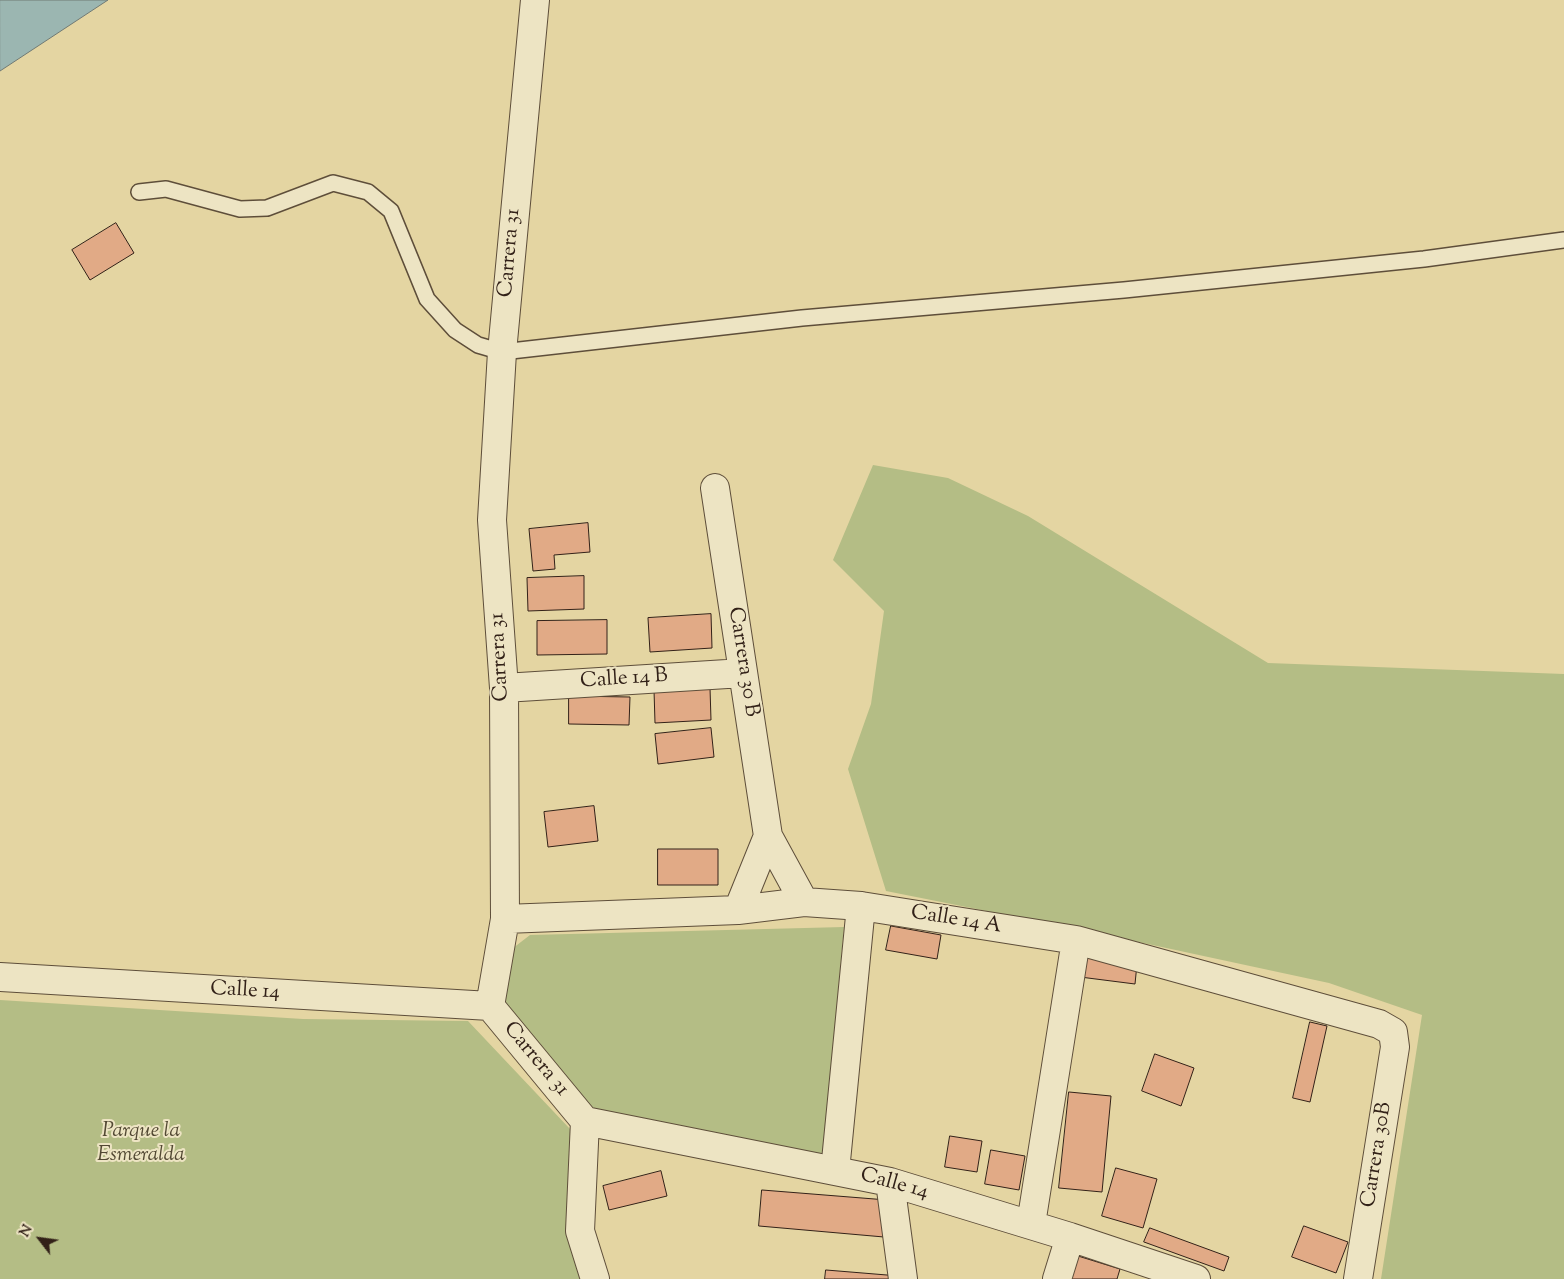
<!DOCTYPE html>
<style>
body{margin:0}
#map{position:relative;width:1564px;height:1279px;overflow:hidden;background:#e4d5a2;font-family:"Sorts Mill Goudy",serif}
canvas{display:block}
.north{position:absolute;left:15px;top:1214px;width:50px;height:50px;-webkit-text-stroke:4px #ede4c3;paint-order:stroke;rotate:300deg;font-size:14px;font-weight:700;line-height:20px;text-align:center;color:#322118}
.north::after{content:'';display:block;margin:auto;width:18px;height:22px;background:#322118;clip-path:polygon(50% 0,100% 100%,50% 72%,0 100%)}
</style>
<div id="map">
<canvas width="1564" height="1279"></canvas>
<div class="north">N</div>
</div>
<script>
const ctx = document.querySelector('canvas').getContext('2d');
ctx.lineJoin = 'round';
function fill(path, color) {
  ctx.fillStyle = color;
  ctx.fill(path, 'evenodd');
}
function stroke(path, color, width, dash) {
  ctx.strokeStyle = color;
  ctx.lineWidth = width;
  ctx.lineCap = dash ? 'butt' : 'round';
  ctx.setLineDash(dash || []);
  ctx.stroke(path);
}
function write(font, color, halo, rows, align = 'center') {
  ctx.font = font + ' "Sorts Mill Goudy",serif';
  ctx.lineWidth = 4;
  ctx.setLineDash([]);
  ctx.textBaseline = 'middle';
  ctx.strokeStyle = halo;
  ctx.fillStyle = color;
  for (const [text, x, y, turn = 0] of rows) {
    ctx.save();
    ctx.translate(x, y);
    ctx.rotate((+turn || 0) * Math.PI / 180);
    ctx.textAlign = isNaN(turn) ? turn : align;
    if (halo) ctx.strokeText(text, 0, 0);
    ctx.fillText(text, 0, 0);
    ctx.restore();
  }
}
const green = new Path2D(`
 M 873,465 L 948,478 L 1028,516 L 1268,663 L 1564,674 L 1564,1279 L 1381,1279 L 1422,1015 L 1329,983 L 1092,932 L 886,891 L 848,769 L 871,704 L 884,611 L 833,560 Z
 M 844,927 L 822,1162 L 585,1111 L 501,1020 L 508,952 L 530,935 Z
 M 0,1000 L 303,1019 L 468,1021 L 570,1129 L 573,1253 L 580,1279 L 0,1279 Z`);
const water = new Path2D(`
 M 0,0 L 108,0 L 0,71 Z`);
const building = new Path2D(`
 M 116,223 L 134,253 L 90,280 L 72,250 Z
 M 588,523 L 590,552 L 554,555 L 555,569 L 533,571 L 529,529 Z
 M 584,576 L 584,609 L 528,611 L 527,578 Z
 M 711,614 L 712,648 L 650,652 L 648,618 Z
 M 607,620 L 607,654 L 537,655 L 537,621 Z
 M 710,688 L 711,720 L 655,723 L 654,690 Z
 M 569,696 L 630,697 L 629,725 L 569,724 Z
 M 711,728 L 714,757 L 658,764 L 655,734 Z
 M 594,806 L 598,841 L 548,847 L 544,812 Z
 M 658,849 L 718,849 L 718,885 L 658,885 Z
 M 891,926 L 941,935 L 937,959 L 886,950 Z
 M 1083,957 L 1137,964 L 1135,984 L 1080,977 Z
 M 1310,1022 L 1327,1026 L 1310,1102 L 1293,1098 Z
 M 1155,1054 L 1194,1068 L 1181,1106 L 1142,1091 Z
 M 1069,1092 L 1111,1096 L 1102,1192 L 1059,1188 Z
 M 950,1136 L 982,1141 L 977,1172 L 945,1167 Z
 M 991,1150 L 1025,1156 L 1019,1190 L 985,1184 Z
 M 1116,1168 L 1157,1179 L 1143,1228 L 1102,1216 Z
 M 661,1171 L 667,1196 L 609,1210 L 603,1186 Z
 M 762,1190 L 887,1200 L 884,1237 L 759,1226 Z
 M 1304,1226 L 1348,1242 L 1336,1273 L 1292,1257 Z
 M 1150,1228 L 1229,1257 L 1224,1271 L 1144,1242 Z
 M 1078,1256 L 1120,1269 L 1117,1279 L 1071,1279 Z
 M 826,1270 L 899,1276 L 898,1279 L 825,1279 Z`);
const lane = new Path2D(`
 M 139,192 L 166,189 L 240,209 L 267,208 L 333,183 L 368,192 L 391,211 L 427,299 L 455,330 L 478,345 L 502,352 L 802,318 L 1124,290 L 1424,259 L 1564,240`);
const street = new Path2D(`
 M 535,0 L 502,352 L 492,520 L 504,688 L 505,919 L 490,1006 L 585,1121 L 580,1231 L 595,1279
 M 715,488 L 768,836 L 804,902
 M 504,688 L 743,673
 M 738,910 L 768,836
 M 505,919 L 738,910 L 804,902 L 861,906 L 1076,940 L 1379,1024 L 1393,1032 L 1395,1047 L 1358,1279
 M 0,977 L 490,1006
 M 585,1121 L 890,1182 L 1070,1237 L 1196,1279
 M 835,1171 L 861,906
 M 890,1182 L 903,1279
 M 1031,1224 L 1076,940
 M 1057,1279 L 1070,1237`);
const streetNames = [
 ["Carrera 31",511,253,-85],
 ["Carrera 31",501,657,-93],
 ["Carrera 30 B",742,662,81],
 ["Calle 14 B",624,680,-4],
 ["Calle 14 A",956,921,9],
 ["Calle 14",245,992,3],
 ["Carrera 31",535,1060,50],
 ["Carrera 30B",1378,1155,-81],
 ["Calle 14",894,1185,15]
];
const parkNames = [
 ["Parque la",141,1132],
 ["Esmeralda",141,1156]
];
fill(green, '#b4bd85');
fill(water, '#9bb6b1');
stroke(water, '#717a74', 1);
fill(building, '#e1aa86');
stroke(building, '#322118', 1);
stroke(lane, '#5e4e3a', 18);
stroke(street, '#5e4e3a', 30);
stroke(lane, '#ede4c3', 15);
stroke(street, '#ede4c3', 28);
write('21px', '#322118', '#ede4c3', streetNames);
write('italic 21px', '#524833', '#ede4c3', parkNames);
</script>
